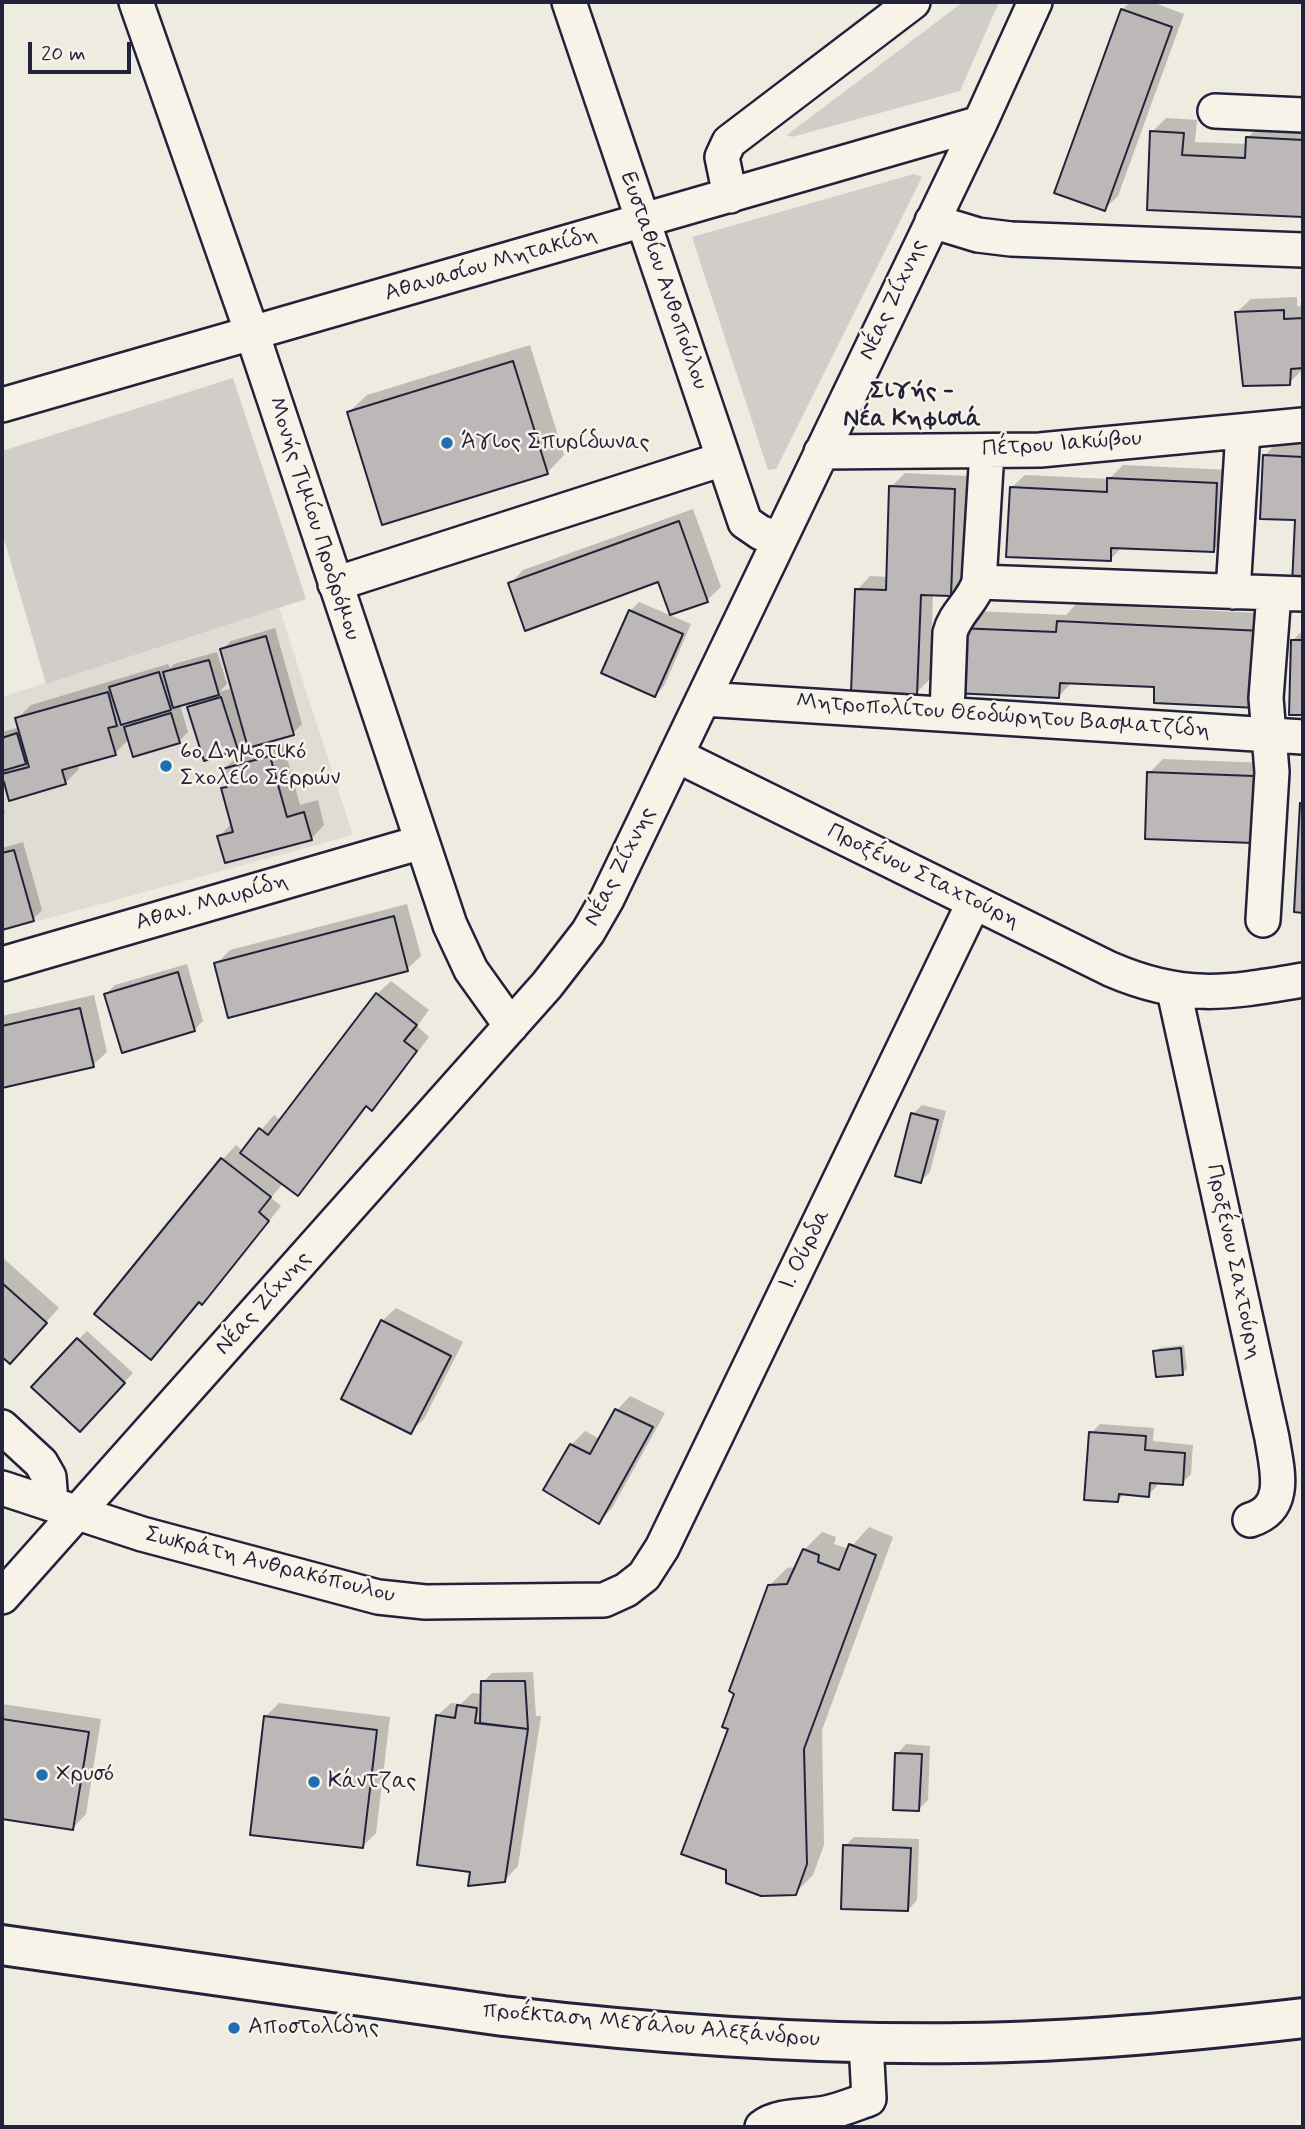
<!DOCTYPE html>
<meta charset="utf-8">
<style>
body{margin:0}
#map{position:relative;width:1305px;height:2129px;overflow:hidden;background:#eeebe1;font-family:Mynerve,sans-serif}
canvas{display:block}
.frame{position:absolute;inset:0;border:4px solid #22223b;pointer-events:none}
.scale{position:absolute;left:28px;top:42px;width:103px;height:32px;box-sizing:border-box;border:4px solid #22223b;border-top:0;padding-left:9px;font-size:21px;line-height:24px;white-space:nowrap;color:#22223b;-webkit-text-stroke:5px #f7f3e8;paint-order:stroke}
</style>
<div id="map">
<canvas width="1305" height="2129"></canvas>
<div class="frame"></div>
<div class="scale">20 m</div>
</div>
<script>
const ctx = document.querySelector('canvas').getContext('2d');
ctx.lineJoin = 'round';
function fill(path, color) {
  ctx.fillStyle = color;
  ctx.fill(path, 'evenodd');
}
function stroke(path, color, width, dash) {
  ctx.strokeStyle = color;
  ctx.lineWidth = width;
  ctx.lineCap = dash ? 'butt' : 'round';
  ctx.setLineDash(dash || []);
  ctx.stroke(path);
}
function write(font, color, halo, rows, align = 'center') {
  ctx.font = font + ' Mynerve,sans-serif';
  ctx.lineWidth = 5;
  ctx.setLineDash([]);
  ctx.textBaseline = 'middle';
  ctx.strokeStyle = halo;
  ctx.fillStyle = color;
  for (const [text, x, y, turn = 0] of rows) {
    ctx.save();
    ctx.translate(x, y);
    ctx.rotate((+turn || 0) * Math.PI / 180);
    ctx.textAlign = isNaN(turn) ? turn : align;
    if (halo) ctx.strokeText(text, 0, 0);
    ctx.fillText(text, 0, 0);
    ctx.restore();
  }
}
const built = new Path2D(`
 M 279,608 L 353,835 L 2,931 L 2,697 Z`);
const green = new Path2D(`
 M 963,2 L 999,2 L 960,91 L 792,137 L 787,135 Z
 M 914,174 L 922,177 L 776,469 L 768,470 L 692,237 Z
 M 233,378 L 306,599 L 46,684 L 2,532 L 2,451 Z`);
const shadow = new Path2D(`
 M 1130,2 L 1152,2 L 1184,14 L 1118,196 L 1104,209 L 1122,10 Z
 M 1166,118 L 1197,120 L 1195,142 L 1248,144 L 1248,137 L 1262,124 L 1303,126 L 1303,215 L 1149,208 L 1152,132 Z
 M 1297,297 L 1297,306 L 1303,306 L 1303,369 L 1289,383 L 1237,312 L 1251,299 Z
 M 530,345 L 564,455 L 547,473 L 349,412 L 367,395 Z
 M 1278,442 L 1303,443 L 1303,583 L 1297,518 L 1264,456 Z
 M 1123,465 L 1230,470 L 1227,537 L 1213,550 L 1123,546 L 1110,560 L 1011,488 L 1025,475 L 1109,479 Z
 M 905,473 L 968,476 L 964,581 L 950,594 L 933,594 L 930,679 L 916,693 L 857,590 L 870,576 L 888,577 L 891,487 Z
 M 693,509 L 721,587 L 707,600 L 659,580 L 510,584 L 523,570 Z
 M 639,602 L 691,624 L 664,686 L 655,695 L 630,611 Z
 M 1076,604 L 1279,614 L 1276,689 L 1073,681 L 1059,696 L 958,628 L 976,611 L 1066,615 Z
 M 275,628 L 302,724 L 293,733 L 247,738 L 237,749 L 189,708 L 197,699 L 180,705 L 188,732 L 179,741 L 129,739 L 115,753 L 78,764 L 79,769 L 65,783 L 2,781 L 2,732 L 20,727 L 17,719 L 31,705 L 168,664 L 170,668 L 174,664 L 217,652 L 227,684 L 219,692 L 233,688 L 222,650 L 231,641 ZM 134,720 L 125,728 L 124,723 Z
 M 1303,630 L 1303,713 L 1291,713 L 1293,640 Z
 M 283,743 L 300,805 L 318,800 L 324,825 L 311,839 L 219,837 L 232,823 L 223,789 L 228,784 L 224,769 L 238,756 Z
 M 1163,759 L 1267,763 L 1252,841 L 1149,773 Z
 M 2,800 L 5,812 L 2,816 Z
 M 1303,802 L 1303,911 L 1295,911 Z
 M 23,842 L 42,910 L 33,919 L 2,928 L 2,848 Z
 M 407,904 L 421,956 L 407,969 L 216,964 L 230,950 Z
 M 187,964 L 203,1021 L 194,1030 L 106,994 L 115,985 Z
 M 391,981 L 429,1010 L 417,1026 L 429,1037 L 385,1095 L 372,1108 L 368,1106 L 311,1180 L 298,1194 L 283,1183 L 271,1198 L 281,1206 L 215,1289 L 202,1302 L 200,1301 L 151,1358 L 97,1314 L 223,1159 L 236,1145 L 243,1151 L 274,1115 L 281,1121 L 377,994 Z
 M 94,995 L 107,1052 L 93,1065 L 2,1087 L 2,1016 Z
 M 922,1105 L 946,1111 L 930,1172 L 921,1181 L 913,1114 Z
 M 2,1257 L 59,1308 L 10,1362 L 2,1354 Z
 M 396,1308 L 463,1342 L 424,1419 L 410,1432 L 382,1321 Z
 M 87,1331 L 133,1373 L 89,1420 L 78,1340 Z
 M 1184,1345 L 1187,1369 L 1183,1373 L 1155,1352 L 1159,1348 Z
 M 630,1396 L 665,1413 L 612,1508 L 599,1522 L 571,1445 L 585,1431 L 600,1439 L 617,1410 Z
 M 1100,1424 L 1154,1428 L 1153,1441 L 1193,1445 L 1191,1474 L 1182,1483 L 1157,1482 L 1157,1486 L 1148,1495 L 1125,1493 L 1117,1501 L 1091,1433 Z
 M 869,1527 L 893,1537 L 822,1730 L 824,1845 L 813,1875 L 795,1893 L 730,1728 L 769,1586 L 787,1568 L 796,1567 L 804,1550 L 822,1532 L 836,1537 L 834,1544 L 849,1549 Z
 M 533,1672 L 536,1716 L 541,1716 L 518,1866 L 505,1880 L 472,1870 L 437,1716 L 451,1703 L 461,1704 L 472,1693 L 483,1694 L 483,1682 L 492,1673 Z
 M 279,1703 L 390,1717 L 376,1833 L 363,1846 L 265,1717 Z
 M 2,1704 L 101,1719 L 86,1814 L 73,1828 L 2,1817 Z
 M 906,1744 L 930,1746 L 928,1800 L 919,1809 L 897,1754 Z
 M 854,1837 L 919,1839 L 917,1900 L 908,1910 L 845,1846 Z`);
const building = new Path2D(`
 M 1121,9 L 1172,27 L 1105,211 L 1054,193 Z
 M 1150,131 L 1184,133 L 1182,155 L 1245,158 L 1246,137 L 1303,140 L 1303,217 L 1147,210 Z
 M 1284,310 L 1284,319 L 1303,318 L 1303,368 L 1291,369 L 1290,385 L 1243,386 L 1235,312 Z
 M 513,361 L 548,474 L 382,525 L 347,412 Z
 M 1263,455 L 1303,457 L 1303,585 L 1292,585 L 1295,520 L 1260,519 Z
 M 1107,478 L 1217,483 L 1214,552 L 1111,548 L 1111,561 L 1006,557 L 1010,487 L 1107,492 Z
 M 889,486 L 955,489 L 951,596 L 921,595 L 917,695 L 851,692 L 855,589 L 886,590 Z
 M 679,521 L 708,602 L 670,615 L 658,582 L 525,631 L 508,583 Z
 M 629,610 L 683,634 L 655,697 L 601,673 Z
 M 1057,621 L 1262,631 L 1258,708 L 1154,703 L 1154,687 L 1060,683 L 1059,698 L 953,693 L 957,628 L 1056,632 Z
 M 266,636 L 294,735 L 248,748 L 220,649 Z
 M 1291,640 L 1303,640 L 1303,715 L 1289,715 Z
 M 209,660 L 219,695 L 173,708 L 163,672 Z
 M 159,672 L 171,710 L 121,725 L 109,687 Z
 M 108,692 L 117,726 L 108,728 L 116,755 L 62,770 L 66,784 L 9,801 L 4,782 L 2,783 L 2,774 L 29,767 L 15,718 Z
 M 221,697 L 238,750 L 204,761 L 187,707 Z
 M 171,713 L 180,743 L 133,757 L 124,727 Z
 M 17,733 L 26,764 L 2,771 L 2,738 Z
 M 270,756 L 287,817 L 304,812 L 312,840 L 225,863 L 217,836 L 233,832 L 221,788 L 227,787 L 222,769 Z
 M 1147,772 L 1254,776 L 1253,843 L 1145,839 Z
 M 1300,803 L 1303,803 L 1303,913 L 1294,912 Z
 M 14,850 L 34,921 L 2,930 L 2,853 Z
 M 394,916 L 408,971 L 228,1018 L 214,963 Z
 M 178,972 L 195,1031 L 122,1053 L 104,994 Z
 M 376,993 L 417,1025 L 404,1041 L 417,1051 L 372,1111 L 366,1106 L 298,1196 L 240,1153 L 259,1128 L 268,1135 Z
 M 80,1008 L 94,1067 L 2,1088 L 2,1026 Z
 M 911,1113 L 938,1120 L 921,1183 L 895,1176 Z
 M 221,1158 L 271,1197 L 259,1212 L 269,1221 L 202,1305 L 199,1302 L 151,1360 L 94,1314 Z
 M 2,1283 L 47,1323 L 10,1364 L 2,1357 Z
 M 381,1320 L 451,1356 L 411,1434 L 341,1399 Z
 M 77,1338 L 125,1383 L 80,1432 L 31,1387 Z
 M 1181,1348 L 1183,1375 L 1156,1377 L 1153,1351 Z
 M 615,1409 L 653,1427 L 599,1524 L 543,1490 L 570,1444 L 590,1454 Z
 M 1089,1432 L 1146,1436 L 1145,1450 L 1185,1453 L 1183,1485 L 1150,1483 L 1149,1497 L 1119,1494 L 1118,1502 L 1084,1500 Z
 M 849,1544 L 876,1555 L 804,1749 L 807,1864 L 796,1895 L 761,1896 L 726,1883 L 726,1870 L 681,1854 L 728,1729 L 722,1727 L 734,1694 L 729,1691 L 768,1585 L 787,1584 L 803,1549 L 819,1555 L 818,1562 L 839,1570 Z
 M 481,1681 L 525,1681 L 528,1729 L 480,1723 Z
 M 457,1705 L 477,1708 L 475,1723 L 528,1729 L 505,1882 L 468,1886 L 470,1872 L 417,1865 L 436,1715 L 455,1718 Z
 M 264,1716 L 377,1730 L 363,1848 L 250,1835 Z
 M 2,1719 L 89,1732 L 73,1830 L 2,1819 Z
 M 895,1753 L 922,1754 L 919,1811 L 893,1810 Z
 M 843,1845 L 911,1848 L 908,1911 L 841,1909 Z`);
const street = new Path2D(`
 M 136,2 L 252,333 L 450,925 L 471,970 L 511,1026
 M 569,2 L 745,522 L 761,533 L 780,538
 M 1215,111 L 1303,115
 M 730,196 L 722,157 L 729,142 L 913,2
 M 932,221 L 978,235 L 1011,239 L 1303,250
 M 2,405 L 980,123
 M 821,452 L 1040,450 L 1303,425
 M 979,582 L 1303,594
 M 335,584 L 723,459
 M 1233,592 L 1243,431
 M 703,699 L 1303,737
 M 947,714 L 950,633 C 955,613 973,602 979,582 L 987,451
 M 676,755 L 1110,969 C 1184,1001 1227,993 1303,980
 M 1263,920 L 1272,772 L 1266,698 L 1274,593
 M 2,964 L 422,842
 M 1174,991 L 1272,1438 C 1277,1470 1289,1508 1250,1520
 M 2,1427 L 41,1463 L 49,1477 L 51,1503
 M 2,1488 L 142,1534 L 378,1597 L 425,1602 L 604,1600 L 626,1590 L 644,1576 L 662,1548 L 974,902
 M 2,1597 L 547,985 L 588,932 L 607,899 L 980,123 L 1035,2
 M 762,2127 C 778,2114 807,2117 826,2113 C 841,2110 855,2104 869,2099 L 866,2042`);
const secondary = new Path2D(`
 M 2,1945 L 503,2016 C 656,2034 811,2045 964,2043 C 1078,2042 1191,2031 1303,2018`);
const markers = [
 [447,443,7,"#1f6fb2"],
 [166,766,7,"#1f6fb2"],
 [42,1775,7,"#1f6fb2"],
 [314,1782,7,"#1f6fb2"],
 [234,2028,7,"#1f6fb2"]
];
const streetNames = [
 ["Αθανασίου Μητακίδη",491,265,-16],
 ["Ευσταθίου Ανθοπούλου",663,281,71],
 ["Νέας Ζίχνης",894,300,-65],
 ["Πέτρου Ιακώβου",1062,445,-4],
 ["Μονής Τιμίου Προδρόμου",313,519,72],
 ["Μητροπολίτου Θεοδώρητου Βασματζίδη",1003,717,4],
 ["Νέας Ζίχνης",621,867,-63],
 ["Προξένου Σταχτούρη",923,877,26],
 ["Αθαν. Μαυρίδη",212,903,-16],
 ["Ι. Ούρδα",806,1250,-64],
 ["Προξένου Σαχτούρη",1233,1262,78],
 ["Νέας Ζίχνης",264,1304,-48],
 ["Σωκράτη Ανθρακόπουλου",270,1566,14],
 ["προέκταση Μεγάλου Αλεξάνδρου",651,2026,5]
];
const poiNames = [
 ["Άγιος Σπυρίδωνας",461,443],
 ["6ο Δημοτικό",180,753],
 ["Σχολείο Σερρών",180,779],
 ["Χρυσό",56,1775],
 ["Κάντζας",328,1782],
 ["Αποστολίδης",248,2028]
];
const neighbourhoodNames = [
 ["Σιγής -",912,392],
 ["Νέα Κηφισιά",912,420]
];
fill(built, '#dfdcd4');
fill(green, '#d1cdc9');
fill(shadow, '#0003');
fill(building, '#bbb8b7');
stroke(building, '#22223b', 2);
stroke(street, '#22223b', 38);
stroke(secondary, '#22223b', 44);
stroke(street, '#f7f3e8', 33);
stroke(secondary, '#f7f3e8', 38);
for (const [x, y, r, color] of markers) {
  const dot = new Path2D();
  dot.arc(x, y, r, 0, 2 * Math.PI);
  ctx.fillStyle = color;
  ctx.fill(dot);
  stroke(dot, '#f7f3e8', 2.5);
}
write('23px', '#22223b', '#f7f3e8', streetNames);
write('23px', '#22223b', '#f7f3e8', poiNames, 'left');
write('bold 24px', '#22223b', '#f7f3e8', neighbourhoodNames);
</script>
